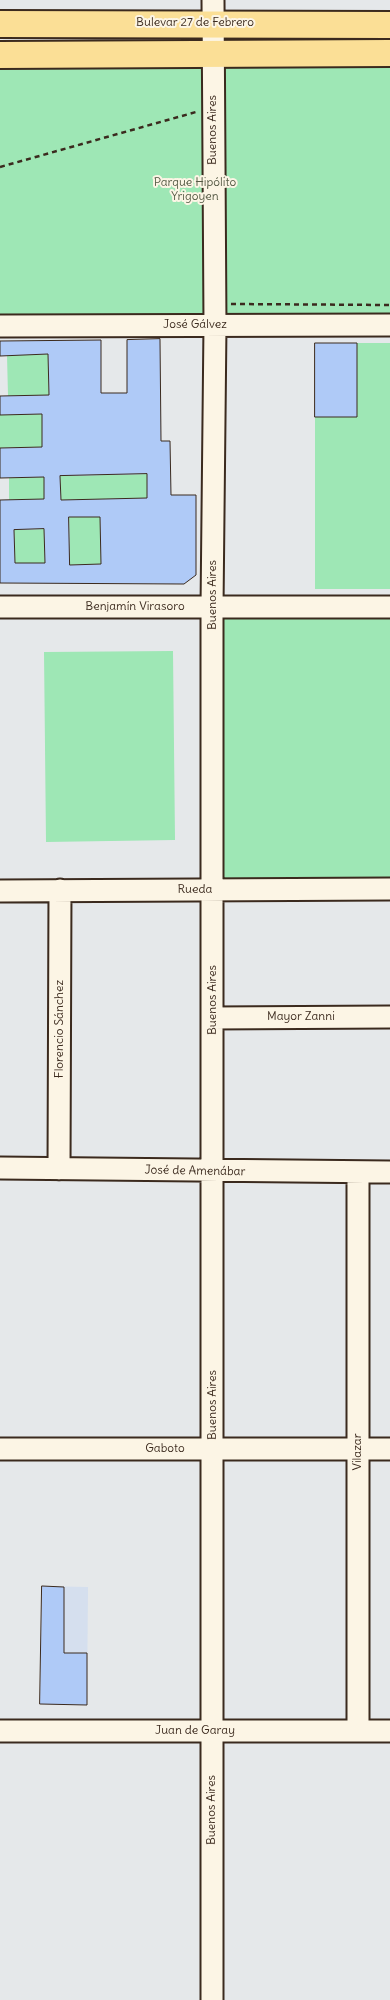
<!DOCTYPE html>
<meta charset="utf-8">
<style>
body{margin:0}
canvas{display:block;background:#e5e8ea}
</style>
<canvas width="390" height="2000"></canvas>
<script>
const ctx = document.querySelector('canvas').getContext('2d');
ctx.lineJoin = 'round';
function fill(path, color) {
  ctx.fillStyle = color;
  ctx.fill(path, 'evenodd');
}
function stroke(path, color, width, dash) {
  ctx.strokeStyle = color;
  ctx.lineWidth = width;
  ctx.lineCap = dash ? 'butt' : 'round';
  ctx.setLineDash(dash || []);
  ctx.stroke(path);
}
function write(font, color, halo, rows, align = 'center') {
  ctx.font = font + ' Delius,sans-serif';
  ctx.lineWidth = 4;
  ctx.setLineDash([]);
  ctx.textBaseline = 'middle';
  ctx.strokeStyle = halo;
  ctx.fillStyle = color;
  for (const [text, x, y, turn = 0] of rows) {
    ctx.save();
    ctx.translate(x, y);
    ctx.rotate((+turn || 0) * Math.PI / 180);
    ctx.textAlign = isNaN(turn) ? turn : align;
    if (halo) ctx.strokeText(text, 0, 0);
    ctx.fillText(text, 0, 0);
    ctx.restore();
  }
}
const built = new Path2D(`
 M 42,1586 L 88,1587 L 87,1705 L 40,1704 Z`);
const green = new Path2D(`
 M 390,53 L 390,325 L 0,326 L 0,55 Z
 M 315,343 L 390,343 L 390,589 L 315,589 Z
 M 48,354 L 49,395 L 8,396 L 7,355 Z
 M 42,414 L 42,447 L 0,448 L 0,415 Z
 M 147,474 L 147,498 L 61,500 L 60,476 Z
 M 44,477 L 44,499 L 9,500 L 9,478 Z
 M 69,517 L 100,517 L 101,564 L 70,565 Z
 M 44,529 L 45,563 L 15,563 L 14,530 Z
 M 212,607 L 390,607 L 390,889 L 213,890 Z
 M 173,651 L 175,840 L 46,842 L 44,652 Z`);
const building = new Path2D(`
 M 160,339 L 161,441 L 170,441 L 171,495 L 196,495 L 196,575 L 184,584 L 0,583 L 0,500 L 44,499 L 44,477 L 0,478 L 0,448 L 42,447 L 42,414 L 0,415 L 0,396 L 49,395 L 48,354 L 0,356 L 0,341 L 101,340 L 101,393 L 127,393 L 127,340 ZM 147,474 L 147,498 L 61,500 L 60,476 ZM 69,517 L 100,517 L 101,564 L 70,565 ZM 44,529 L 45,563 L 15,563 L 14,530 Z
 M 315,343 L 357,343 L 357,417 L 315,417 Z
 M 42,1586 L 64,1587 L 64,1653 L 87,1653 L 87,1705 L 40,1704 Z`);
const path = new Path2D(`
 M 0,167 L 196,112
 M 231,304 L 390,305`);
const minor = new Path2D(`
 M 0,326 L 390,325
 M 0,607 L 390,607
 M 0,891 L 390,889
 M 212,1018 L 390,1017
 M 0,1168 L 390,1172
 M 59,1169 L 60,890
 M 0,1449 L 390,1449
 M 0,1731 L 390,1731
 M 358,1731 L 358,1172
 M 212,2000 L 212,607 L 215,325 L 213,0`);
const major = new Path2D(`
 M 0,24 L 390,25
 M 0,55 L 390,53`);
const streetNames = [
 ["Bulevar 27 de Febrero",195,23],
 ["Buenos Aires",213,130,-90],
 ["José Gálvez",195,325],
 ["Buenos Aires",213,595,-90],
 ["Benjamín Virasoro",135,607],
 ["Rueda",195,890],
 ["Buenos Aires",213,1000,-90],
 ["Mayor Zanni",301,1017],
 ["Florencio Sánchez",60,1029,-90],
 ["José de Amenábar",195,1171,1],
 ["Buenos Aires",213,1405,-90],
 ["Gaboto",165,1449],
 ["Vilazar",358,1452,-90],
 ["Juan de Garay",195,1731],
 ["Buenos Aires",212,1810,-90]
];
const parkNames = [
 ["Parque Hipólito",195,183],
 ["Yrigoyen",195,197]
];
fill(built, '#d5dfee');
fill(green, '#9ee7b5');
fill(building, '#afcaf7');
stroke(building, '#3b2a1e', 1);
stroke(minor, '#3b2a1e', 25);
stroke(major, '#3b2a1e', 30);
stroke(path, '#3b2a1e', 2.5, [5, 4]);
stroke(minor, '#fcf5e5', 21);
stroke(major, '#fbdf96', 26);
write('12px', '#3b2a1e', '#fcf5e5', streetNames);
write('12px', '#545944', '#fcf5e5', parkNames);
</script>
